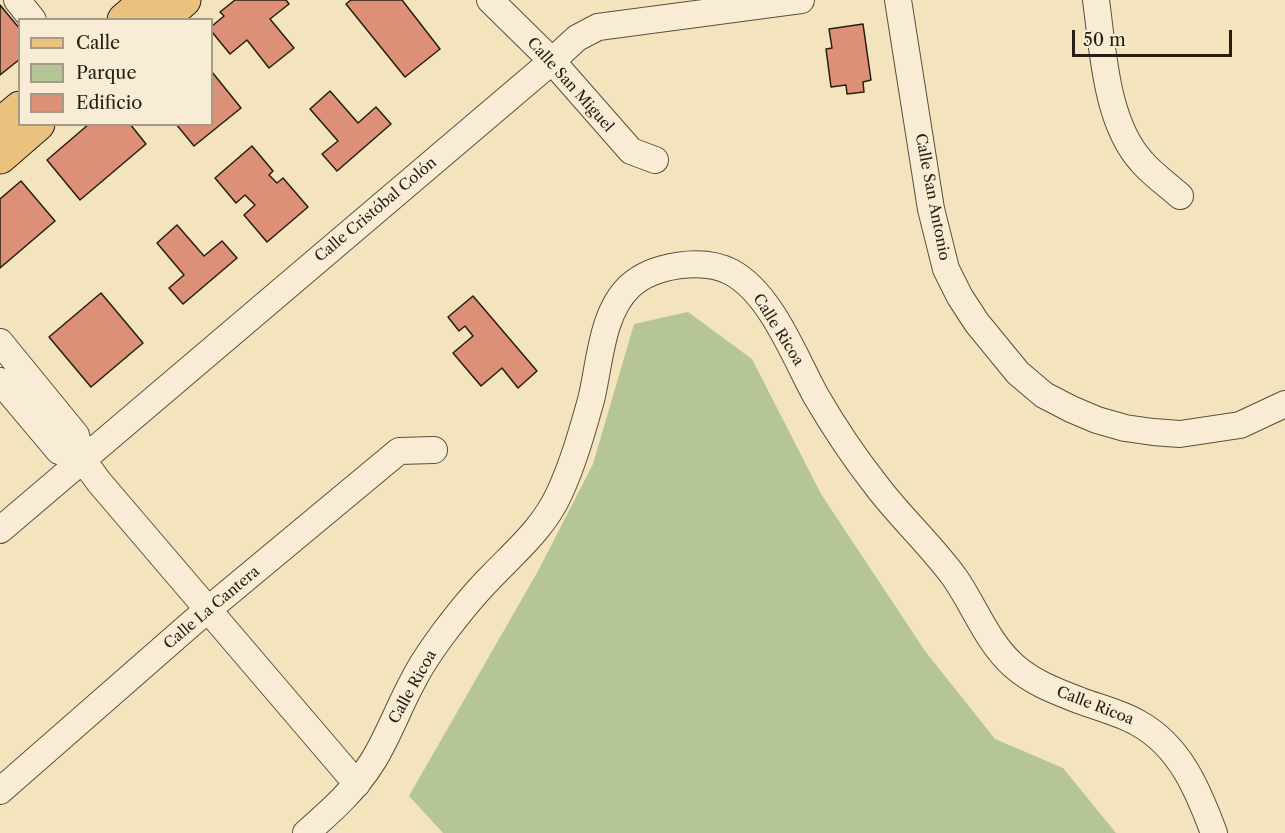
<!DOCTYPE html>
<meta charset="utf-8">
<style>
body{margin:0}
#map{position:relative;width:1285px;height:833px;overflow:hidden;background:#f4e4bd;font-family:"Libre Caslon Text",serif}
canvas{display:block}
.legend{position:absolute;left:18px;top:18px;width:195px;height:108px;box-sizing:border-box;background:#f8edd4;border:2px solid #a49a86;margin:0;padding:8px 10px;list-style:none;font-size:18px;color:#271d11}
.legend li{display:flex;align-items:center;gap:12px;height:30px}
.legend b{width:30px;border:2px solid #a49a86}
.scale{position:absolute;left:1072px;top:30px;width:160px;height:27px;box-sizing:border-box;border:3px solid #271d11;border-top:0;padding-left:8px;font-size:18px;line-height:21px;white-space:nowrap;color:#271d11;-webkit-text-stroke:4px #f8edd4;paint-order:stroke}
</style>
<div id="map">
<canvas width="1285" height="833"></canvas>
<ul class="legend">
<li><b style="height:8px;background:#eac27e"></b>Calle</li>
<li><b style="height:16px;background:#b5c596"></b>Parque</li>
<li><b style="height:16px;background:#dc9077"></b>Edificio</li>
</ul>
<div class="scale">50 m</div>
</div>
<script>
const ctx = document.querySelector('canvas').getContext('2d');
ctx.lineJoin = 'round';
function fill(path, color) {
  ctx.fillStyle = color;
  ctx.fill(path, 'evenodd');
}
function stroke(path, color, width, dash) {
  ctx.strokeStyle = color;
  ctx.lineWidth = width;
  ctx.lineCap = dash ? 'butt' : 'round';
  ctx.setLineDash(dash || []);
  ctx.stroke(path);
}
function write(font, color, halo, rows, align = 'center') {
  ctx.font = font + ' "Libre Caslon Text",serif';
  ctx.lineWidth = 4.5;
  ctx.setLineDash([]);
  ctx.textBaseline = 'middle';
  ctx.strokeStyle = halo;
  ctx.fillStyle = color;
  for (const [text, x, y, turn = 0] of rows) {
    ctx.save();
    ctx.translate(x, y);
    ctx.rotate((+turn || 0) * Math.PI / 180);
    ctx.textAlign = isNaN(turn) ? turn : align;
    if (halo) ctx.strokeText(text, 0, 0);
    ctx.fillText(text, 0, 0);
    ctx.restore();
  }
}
const green = new Path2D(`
 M 688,312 L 752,359 L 821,494 L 925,651 L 995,739 L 1063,768 L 1116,833 L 443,833 L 409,796 L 538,571 L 593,464 L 634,324 Z`);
const building = new Path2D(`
 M 235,0 L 286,0 L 289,4 L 270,19 L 294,48 L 269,68 L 247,40 L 230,54 L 212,32 L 212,26 L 224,16 L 220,12 Z
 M 351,0 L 402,0 L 440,49 L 405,77 L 346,4 Z
 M 0,5 L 20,29 L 20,59 L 0,75 Z
 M 863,24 L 871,80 L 863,82 L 864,92 L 847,94 L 846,85 L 831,87 L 826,49 L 832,48 L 829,29 Z
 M 212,72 L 241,108 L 194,146 L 176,124 L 212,124 Z
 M 330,91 L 358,123 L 376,107 L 391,124 L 337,171 L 322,154 L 338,141 L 310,109 Z
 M 89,124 L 130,124 L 146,144 L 80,200 L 47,160 Z
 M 252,146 L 273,171 L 269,175 L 277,183 L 283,178 L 308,207 L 267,242 L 244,215 L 255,205 L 245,195 L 236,203 L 215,178 Z
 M 21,181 L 55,221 L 0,268 L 0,199 Z
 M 177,225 L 204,256 L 222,241 L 237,258 L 183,304 L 169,288 L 184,275 L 157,243 Z
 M 101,293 L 143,343 L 91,387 L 49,337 Z
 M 473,296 L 537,371 L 518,388 L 502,368 L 481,386 L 453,353 L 473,336 L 465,326 L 459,331 L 448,317 Z`);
const street = new Path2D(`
 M 17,0 L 33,20
 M 490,0 L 552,61 L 631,151 L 655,160
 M 898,0 L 931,209 L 946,269 L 960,297 L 977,323 L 1018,373 L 1044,395 L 1071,409 L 1097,420 L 1125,428 L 1153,432 L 1180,434 L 1240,425 L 1285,404
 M 1096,0 C 1103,51 1106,123 1142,162 C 1153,175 1168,185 1180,196
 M 0,342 L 76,435 L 82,459 L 99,482 L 357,784
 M 0,381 L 59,451 L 82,459
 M 0,530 L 552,61 L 577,38 L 598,27 L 801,0
 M 0,791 L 192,623 L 399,451 L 434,450
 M 306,833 C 331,811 355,790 373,761 C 389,735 399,706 414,679 C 422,663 432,649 443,634 C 458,614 474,594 492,576 C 517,550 544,527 559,494 C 573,464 582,432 591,400 C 600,364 601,313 630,286 C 653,265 703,257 731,272 C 771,293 795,358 816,396 C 834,427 854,457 876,485 C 900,517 931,545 955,578 C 975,607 987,642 1014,666 C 1033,683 1058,692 1081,701 C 1100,708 1121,713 1138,723 C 1180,746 1198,790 1214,833`);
const primary = new Path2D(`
 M 124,20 L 147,0
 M 161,20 L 184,0
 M 0,125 L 20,108
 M 0,157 L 38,124`);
const streetNames = [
 ["Calle San Miguel",570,85,48],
 ["Calle San Antonio",932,197,79],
 ["Calle Cristóbal Colón",376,210,-40],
 ["Calle Ricoa",778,330,58],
 ["Calle La Cantera",212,608,-40],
 ["Calle Ricoa",413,687,-61],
 ["Calle Ricoa",1095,706,21]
];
fill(green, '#b5c596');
fill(building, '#dc9077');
stroke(building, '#271d11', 1.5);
stroke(street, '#5a4f3c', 28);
stroke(primary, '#271d11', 35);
stroke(street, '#f8edd4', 26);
stroke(primary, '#eac27e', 33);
write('15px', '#271d11', '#f8edd4', streetNames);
</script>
